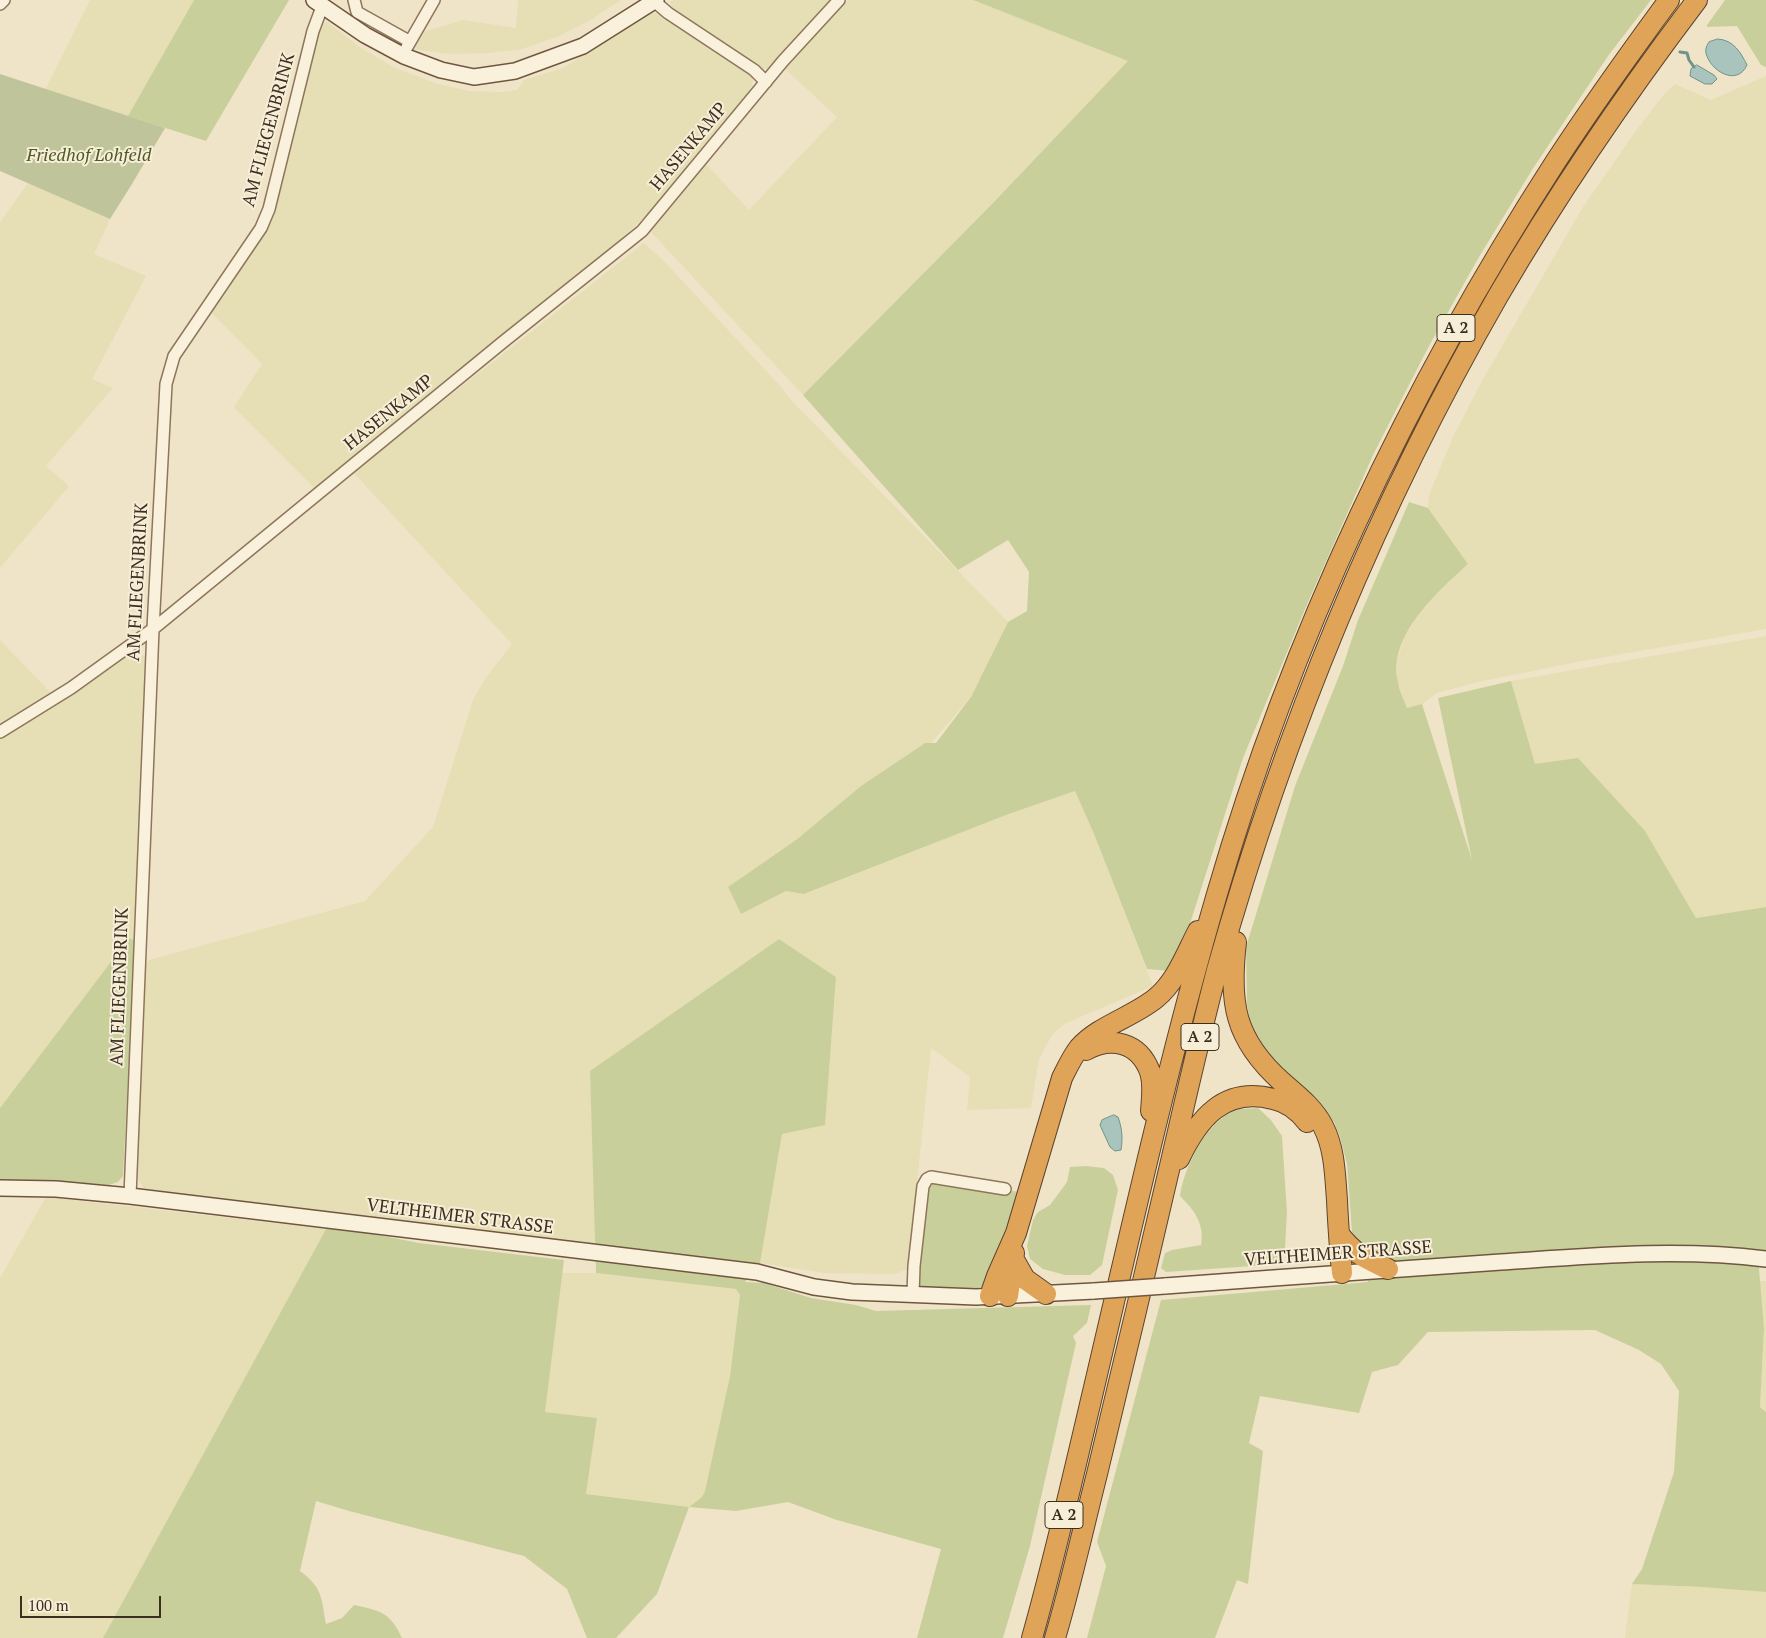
<!DOCTYPE html>
<style>
body{margin:0}
#map{position:relative;width:1766px;height:1638px;overflow:hidden;background:#f0e4c8;font-family:"PT Serif",serif}
canvas{display:block}
.scale{position:absolute;left:20px;top:1596px;width:141px;height:22px;box-sizing:border-box;border:2px solid #3d2e20;border-top:0;padding-left:6px;font-size:15px;line-height:18px;white-space:nowrap;color:#3d2e20;-webkit-text-stroke:4px #f7eed8;paint-order:stroke}
</style>
<div id="map">
<canvas width="1766" height="1638"></canvas>
<div class="scale">100 m</div>
</div>
<script>
const ctx = document.querySelector('canvas').getContext('2d');
ctx.lineJoin = 'round';
function fill(path, color) {
  ctx.fillStyle = color;
  ctx.fill(path, 'evenodd');
}
function stroke(path, color, width, dash) {
  ctx.strokeStyle = color;
  ctx.lineWidth = width;
  ctx.lineCap = dash ? 'butt' : 'round';
  ctx.setLineDash(dash || []);
  ctx.stroke(path);
}
function write(font, color, halo, rows, align = 'center') {
  ctx.font = font + ' "PT Serif",serif';
  ctx.lineWidth = 4;
  ctx.setLineDash([]);
  ctx.textBaseline = 'middle';
  ctx.strokeStyle = halo;
  ctx.fillStyle = color;
  for (const [text, x, y, turn = 0] of rows) {
    ctx.save();
    ctx.translate(x, y);
    ctx.rotate((+turn || 0) * Math.PI / 180);
    ctx.textAlign = isNaN(turn) ? turn : align;
    if (halo) ctx.strokeText(text, 0, 0);
    ctx.fillText(text, 0, 0);
    ctx.restore();
  }
}
const farmland = new Path2D(`
 M 90,0 L 194,0 L 128,116 L 45,90 Z
 M 518,0 L 621,0 L 589,21 L 557,37 L 522,49 L 488,53 L 451,54 L 411,49 L 417,34 L 463,20 L 516,28 Z
 M 674,0 L 832,0 L 767,69 L 762,69 L 757,68 L 686,19 L 672,8 L 670,2 Z
 M 848,0 L 973,0 L 1129,61 L 993,203 L 803,395 L 650,231 L 697,171 L 706,164 L 749,210 L 837,117 L 783,67 Z
 M 655,13 L 663,14 L 742,65 L 753,77 L 752,86 L 745,97 L 651,211 L 621,239 L 315,489 L 234,407 L 262,364 L 211,312 L 267,229 L 277,198 L 319,30 L 323,24 L 327,22 L 361,48 L 395,68 L 435,83 L 469,91 L 501,92 L 517,90 L 524,80 L 563,68 L 648,15 Z
 M 1766,76 L 1766,629 L 1582,661 L 1478,682 L 1437,693 L 1422,704 L 1407,708 L 1397,681 L 1397,661 L 1404,638 L 1415,620 L 1434,597 L 1468,564 L 1428,508 L 1429,495 L 1453,437 L 1483,379 L 1583,207 L 1635,132 L 1665,93 L 1675,84 L 1711,100 Z
 M 28,183 L 110,219 L 94,254 L 146,276 L 92,379 L 113,388 L 46,466 L 69,486 L 0,568 L 0,222 Z
 M 644,243 L 663,260 L 782,388 L 791,400 L 1008,622 L 971,697 L 931,743 L 925,743 L 861,786 L 796,840 L 728,887 L 741,914 L 786,891 L 805,894 L 1006,815 L 1075,791 L 1094,834 L 1153,986 L 1064,1024 L 1052,1035 L 1039,1059 L 1031,1108 L 967,1110 L 970,1077 L 931,1048 L 908,1269 L 895,1274 L 825,1273 L 760,1263 L 782,1134 L 825,1124 L 836,977 L 779,939 L 590,1071 L 596,1245 L 152,1191 L 144,1188 L 135,1175 L 140,1083 L 143,1057 L 141,1035 L 145,966 L 149,960 L 365,901 L 433,827 L 473,700 L 485,679 L 512,644 L 353,472 Z
 M 1766,636 L 1766,907 L 1696,918 L 1645,831 L 1535,765 L 1511,681 Z
 M 0,640 L 52,694 L 0,726 Z
 M 122,655 L 129,660 L 143,655 L 147,659 L 135,941 L 129,938 L 0,1108 L 0,735 Z
 M 46,1197 L 326,1229 L 103,1638 L 0,1638 L 0,1278 Z
 M 562,1273 L 596,1273 L 736,1289 L 740,1295 L 730,1376 L 705,1491 L 702,1497 L 689,1507 L 586,1494 L 597,1418 L 545,1412 Z
 M 1759,1281 L 1766,1281 L 1766,1412 L 1760,1407 L 1764,1329 Z
 M 1632,1584 L 1701,1587 L 1766,1592 L 1766,1638 L 1625,1638 Z`);
const green = new Path2D(`
 M 194,0 L 289,0 L 206,141 L 128,116 Z
 M 973,0 L 1651,0 L 1608,56 L 1532,170 L 1479,257 L 1429,346 L 1374,453 L 1308,602 L 1243,758 L 1186,936 L 1170,971 L 1147,969 L 1094,834 L 1075,791 L 1006,815 L 804,894 L 786,891 L 741,914 L 728,887 L 796,840 L 861,786 L 925,743 L 936,743 L 971,697 L 1008,622 L 1027,611 L 1029,572 L 1008,540 L 958,570 L 803,395 L 993,203 L 1128,61 Z
 M 1725,0 L 1766,0 L 1766,67 L 1761,65 L 1737,26 L 1707,27 L 1707,25 Z
 M 1409,502 L 1428,508 L 1468,564 C 1438,592 1387,636 1398,682 C 1399,691 1404,699 1407,708 L 1422,704 L 1472,860 L 1438,698 L 1511,681 L 1535,764 L 1578,758 L 1645,831 L 1696,918 L 1766,907 L 1766,1257 L 1758,1257 L 1764,1329 L 1760,1407 L 1766,1412 L 1766,1592 L 1701,1587 L 1632,1584 L 1642,1569 L 1674,1472 L 1679,1391 L 1661,1364 L 1639,1350 L 1595,1330 L 1428,1332 L 1398,1365 L 1372,1372 L 1359,1413 L 1260,1396 L 1249,1443 L 1263,1451 L 1248,1584 L 1237,1580 L 1215,1638 L 1087,1638 L 1106,1566 L 1097,1542 L 1161,1300 L 1368,1282 L 1364,1247 L 1356,1242 L 1352,1232 L 1347,1164 L 1340,1137 L 1334,1122 L 1321,1105 L 1312,1095 L 1271,1062 L 1252,1031 L 1247,1005 L 1246,947 L 1295,786 L 1343,666 L 1358,620 Z
 M 129,938 L 135,941 L 123,1176 L 118,1182 L 109,1185 L 57,1181 L 0,1181 L 0,1108 Z
 M 779,939 L 836,977 L 825,1125 L 782,1134 L 760,1263 L 745,1282 L 764,1283 L 811,1298 L 856,1305 L 876,1311 L 1091,1305 L 1087,1323 L 1073,1336 L 1076,1343 L 1030,1546 L 1003,1638 L 917,1638 L 941,1549 L 837,1520 L 788,1502 L 736,1511 L 689,1507 L 657,1594 L 616,1638 L 587,1638 L 567,1589 L 524,1556 L 349,1511 L 316,1501 L 300,1571 C 323,1588 321,1597 326,1624 L 342,1618 L 354,1605 C 381,1611 390,1612 402,1638 L 103,1638 L 326,1229 L 334,1226 L 419,1243 L 564,1260 L 545,1412 L 597,1418 L 586,1494 L 689,1507 L 702,1497 L 705,1491 L 730,1376 L 740,1295 L 736,1289 L 596,1273 L 590,1071 Z
 M 1258,1108 L 1271,1120 L 1282,1136 L 1287,1212 L 1285,1249 L 1281,1260 L 1268,1265 L 1166,1272 L 1161,1268 L 1165,1253 L 1172,1250 L 1201,1245 C 1205,1224 1194,1210 1180,1196 C 1184,1167 1206,1122 1235,1110 C 1241,1108 1251,1109 1258,1108 Z
 M 1086,1166 L 1104,1168 L 1113,1175 L 1118,1190 L 1102,1265 L 1090,1275 L 1065,1275 L 1043,1269 L 1030,1259 L 1027,1246 L 1033,1220 L 1038,1212 L 1050,1205 L 1067,1182 L 1070,1167 Z
 M 935,1182 L 1021,1192 L 994,1272 L 985,1285 L 978,1288 L 925,1289 L 921,1287 L 917,1280 L 927,1188 Z`);
const cemetery = new Path2D(`
 M 0,74 L 165,128 L 132,184 L 110,219 L 0,171 Z`);
const water = new Path2D(`
 M 1718,39 C 1734,40 1741,53 1747,65 C 1737,87 1710,71 1706,53 C 1705,49 1707,45 1709,42 Z
 M 1697,65 L 1714,75 L 1717,79 L 1712,84 L 1705,84 L 1690,76 L 1691,69 Z
 M 1114,1115 L 1118,1117 C 1122,1128 1123,1138 1121,1150 L 1115,1151 L 1110,1147 L 1100,1125 L 1102,1120 Z`);
const stream = new Path2D(`
 M 1680,52 L 1687,53 L 1689,60 L 1694,67`);
const street = new Path2D(`
 M 354,0 L 357,12 L 409,41
 M 654,1 L 668,13 L 754,70 L 766,82
 M 0,4 L 4,0
 M 407,47 L 434,0
 M 0,732 L 71,688 L 153,629 L 503,342 L 642,231 L 783,61 L 839,0
 M 130,1196 L 153,629 L 166,384 L 174,356 L 261,228 L 269,209 L 313,31 L 322,7
 M 913,1294 L 914,1266 L 923,1186 L 927,1179 L 931,1177 L 1005,1189`);
const secondary = new Path2D(`
 M 314,0 L 365,35 L 404,56 L 441,70 L 474,77 L 515,71 L 583,46 L 656,0
 M 0,1188 L 56,1189 L 130,1196 L 757,1272 L 814,1287 L 852,1292 L 976,1297 L 1094,1291
 M 1165,1286 C 1277,1278 1389,1269 1501,1262 C 1590,1256 1677,1248 1766,1259`);
const highway = new Path2D(`
 M 1236,942 C 1229,1003 1234,1039 1282,1082 C 1298,1096 1313,1107 1323,1126 C 1335,1149 1335,1176 1337,1200 C 1338,1224 1340,1249 1342,1273
 M 1086,1050 C 1111,1036 1139,1042 1150,1072 C 1154,1084 1152,1097 1151,1111
 M 1179,1159 C 1198,1119 1224,1086 1273,1099 C 1287,1102 1298,1110 1307,1122
 M 1339,1234 C 1355,1255 1365,1258 1388,1269
 M 1013,1258 L 1025,1279 L 1046,1294
 M 990,1296 L 997,1276 L 1016,1233 L 1062,1078 C 1067,1068 1072,1057 1079,1048 C 1098,1026 1133,1017 1156,998 C 1176,982 1186,954 1198,931
 M 1008,1296 L 1014,1253
 M 1032,1638 C 1053,1564 1070,1489 1088,1413 C 1129,1240 1167,1065 1217,894 C 1292,635 1410,387 1556,161 C 1592,106 1630,53 1669,0
 M 1055,1638 C 1071,1584 1083,1529 1097,1474 C 1120,1378 1143,1283 1165,1187 C 1182,1115 1198,1042 1217,970 C 1283,735 1376,508 1498,296 C 1558,193 1625,95 1697,0`);
const secondaryBridge = new Path2D(`
 M 1094,1291 L 1165,1286`);
const shields = [
 [1456,328,38],
 [1200,1037,38],
 [1064,1515,38]
];
const shieldNames = [
 ["A 2",1456,328],
 ["A 2",1200,1037],
 ["A 2",1064,1515]
];
const streetNames = [
 ["AM FLIEGENBRINK",269,130,-75],
 ["HASENKAMP",689,147,-50],
 ["HASENKAMP",389,413,-39],
 ["AM FLIEGENBRINK",138,582,-87],
 ["AM FLIEGENBRINK",120,987,-88],
 ["VELTHEIMER STRASSE",460,1217,7],
 ["VELTHEIMER STRASSE",1338,1254,-4]
];
const parkNames = [
 ["Friedhof Lohfeld",89,156]
];
fill(farmland, '#e6deb5');
fill(green, '#c9cf9b');
fill(cemetery, '#bfc49a');
fill(water, '#a9c4bc');
stroke(water, '#6f938a', 1);
stroke(stream, '#6f938a', 3);
stroke(street, '#8d765c', 14);
stroke(secondary, '#6f573f', 18);
stroke(highway, '#5b4430', 22);
stroke(street, '#faf1dc', 11);
stroke(secondary, '#faf1dc', 15);
stroke(highway, '#e0a458', 20);
stroke(secondaryBridge, '#6f573f', 18, []);
stroke(secondaryBridge, '#faf1dc', 15);
for (const [x, y, w] of shields) {
  const box = new Path2D();
  box.roundRect(x - w / 2, y - 13.5, w, 27, 4);
  ctx.fillStyle = '#f7eed8';
  ctx.fill(box);
  stroke(box, '#3d2e20', 1);
}
write('bold 16px', '#3d2e20', null, shieldNames);
write('18px', '#3d2e20', '#f7eed8', streetNames);
write('italic 18px', '#4d5a26', '#f7eed8', parkNames);
</script>
